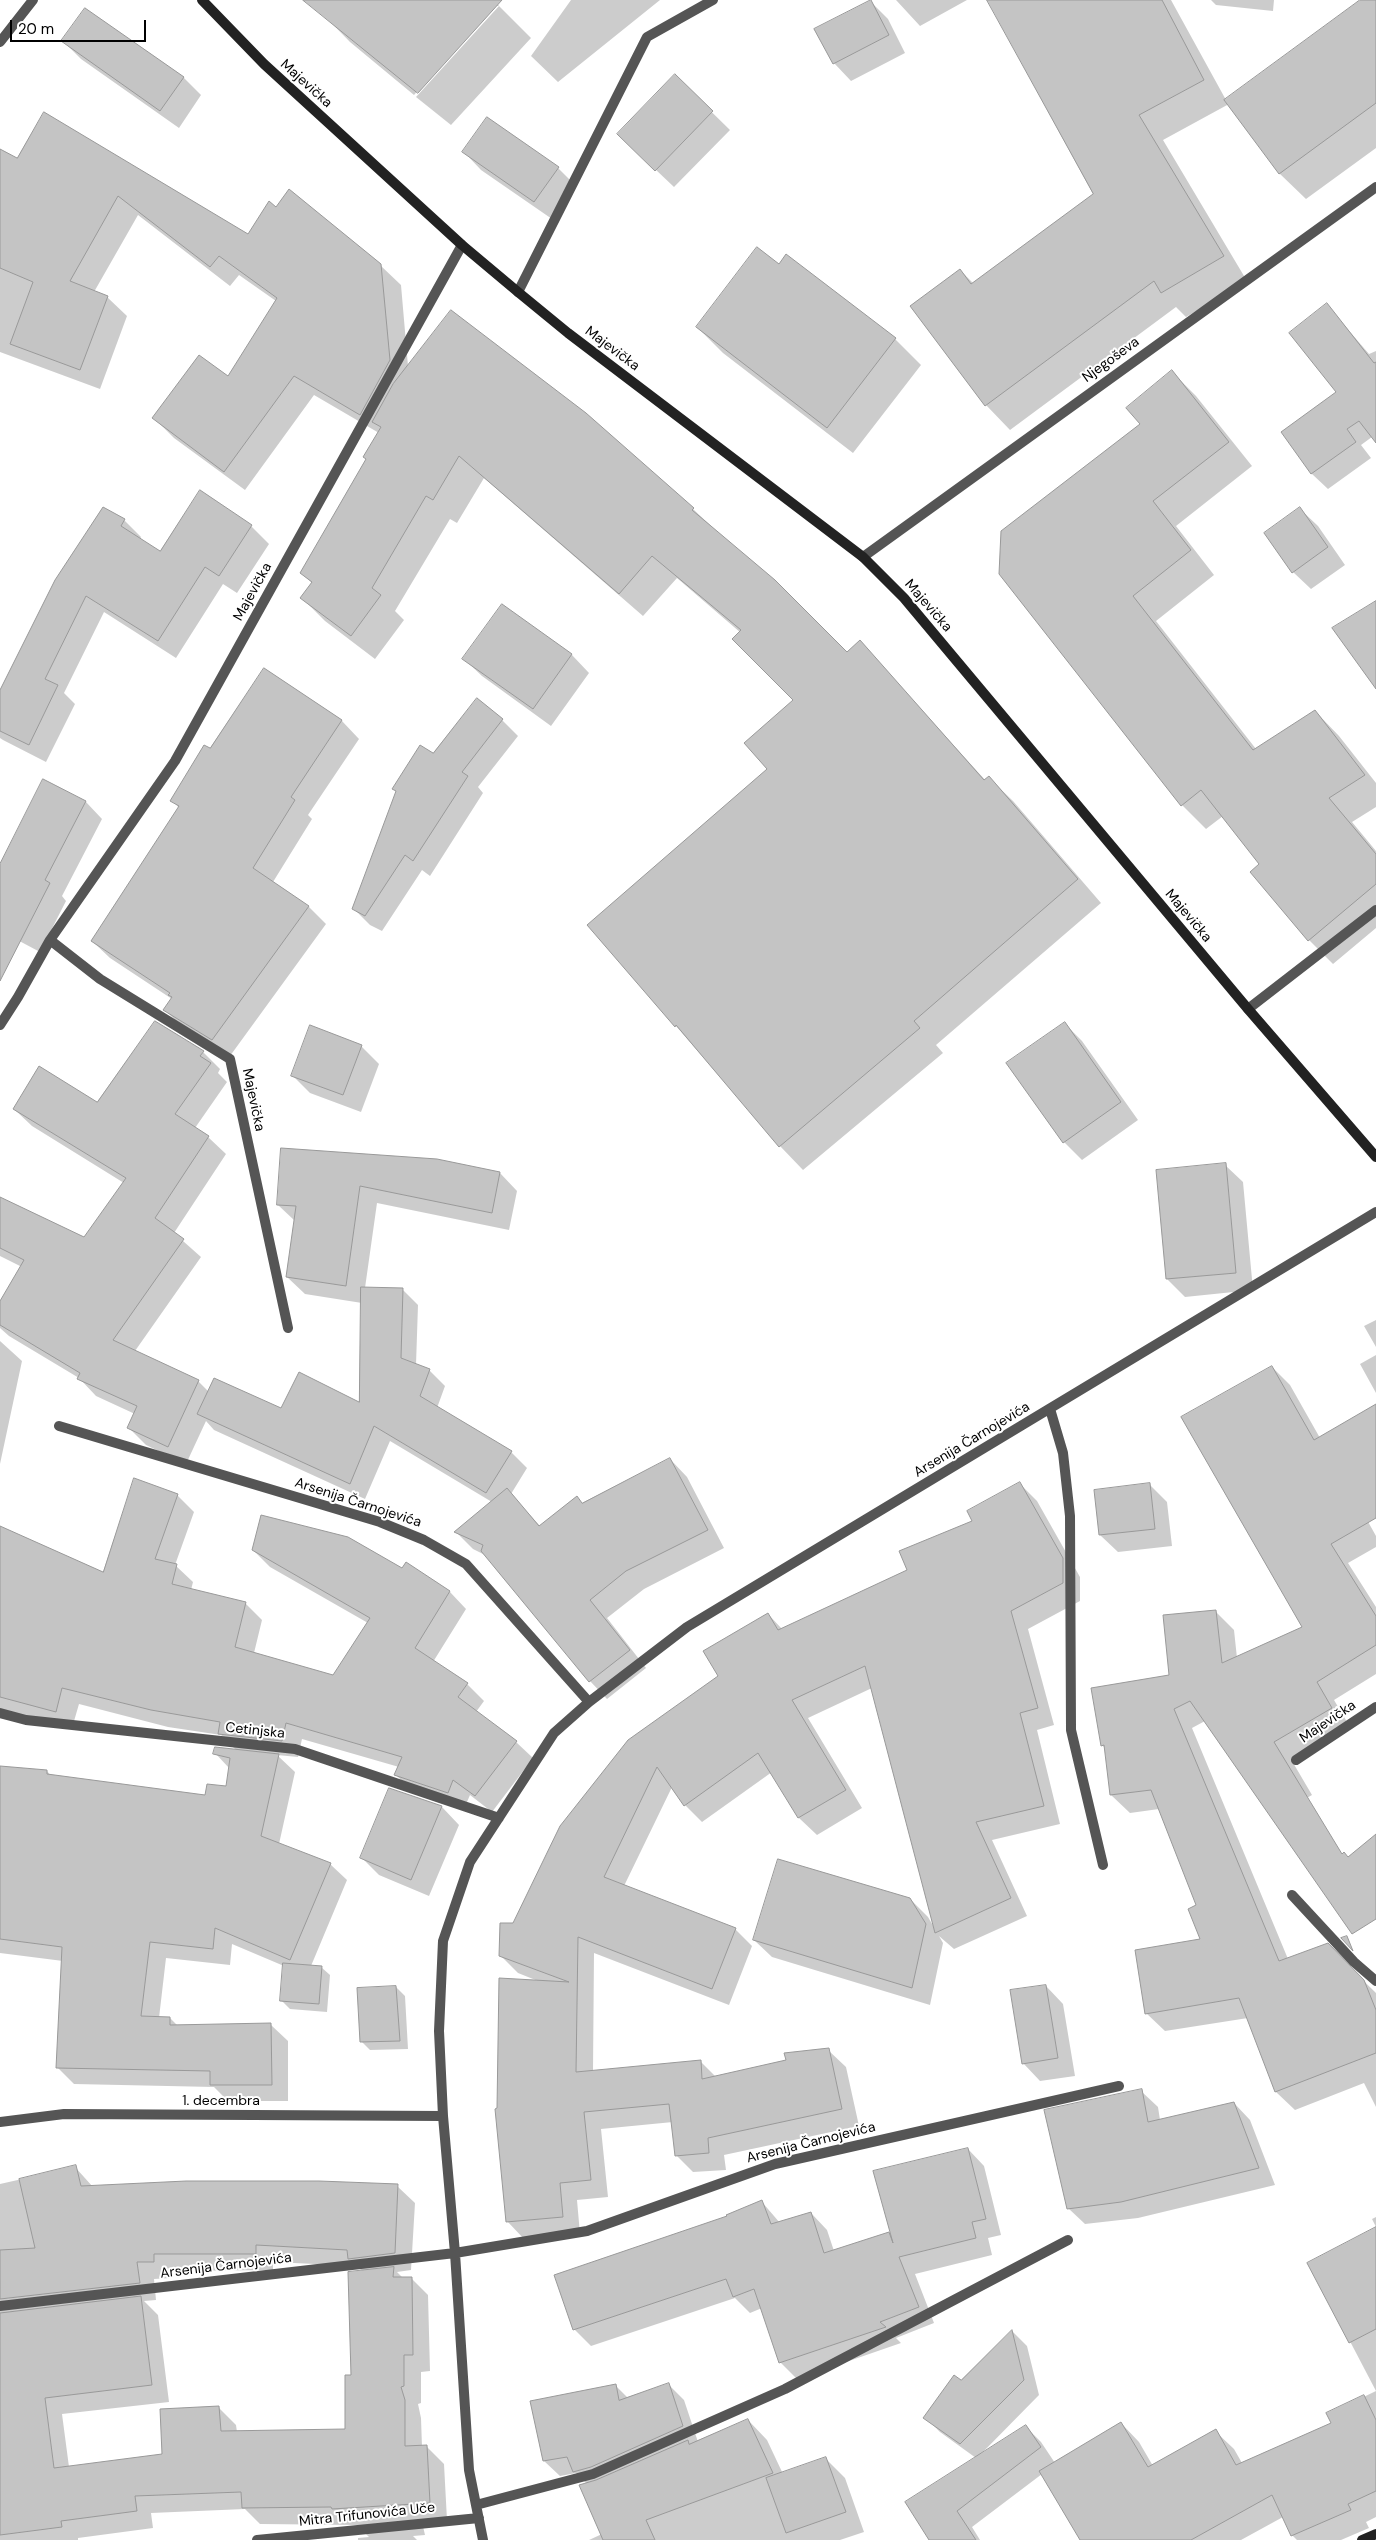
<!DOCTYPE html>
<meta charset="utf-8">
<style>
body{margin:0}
#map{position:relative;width:1376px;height:2540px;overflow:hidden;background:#fff;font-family:"DM Sans",sans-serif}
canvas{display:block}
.scale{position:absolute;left:10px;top:20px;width:136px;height:22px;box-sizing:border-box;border:2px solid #000;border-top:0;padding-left:6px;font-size:15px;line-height:18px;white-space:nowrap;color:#000;-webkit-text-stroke:4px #fff;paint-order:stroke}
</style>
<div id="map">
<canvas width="1376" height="2540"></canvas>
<div class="scale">20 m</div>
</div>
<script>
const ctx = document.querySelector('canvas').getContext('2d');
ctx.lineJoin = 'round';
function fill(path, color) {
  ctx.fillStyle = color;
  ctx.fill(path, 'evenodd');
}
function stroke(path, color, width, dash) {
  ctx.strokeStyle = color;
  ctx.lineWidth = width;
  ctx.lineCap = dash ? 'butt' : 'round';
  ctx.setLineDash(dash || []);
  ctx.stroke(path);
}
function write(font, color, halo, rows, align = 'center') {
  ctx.font = font + ' "DM Sans",sans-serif';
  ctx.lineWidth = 4;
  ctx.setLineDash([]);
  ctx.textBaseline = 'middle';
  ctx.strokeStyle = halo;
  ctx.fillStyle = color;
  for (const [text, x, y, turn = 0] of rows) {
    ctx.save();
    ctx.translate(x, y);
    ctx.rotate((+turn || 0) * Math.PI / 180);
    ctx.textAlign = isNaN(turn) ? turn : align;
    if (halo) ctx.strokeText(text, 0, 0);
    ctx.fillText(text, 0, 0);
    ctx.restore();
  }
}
const shadow = new Path2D(`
 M 309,0 L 492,0 L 498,5 L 531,38 L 451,125 L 416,97 L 499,6 L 495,6 L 414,95 L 350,42 Z
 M 571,0 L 660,0 L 558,82 L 531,56 Z
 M 896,0 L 967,0 L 920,26 Z
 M 989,0 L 1171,0 L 1226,100 L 1362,0 L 1376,0 L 1376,148 L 1306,199 L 1280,174 L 1229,104 L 1163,140 L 1247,281 L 1186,317 L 1176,307 L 1010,430 L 986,405 L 960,270 L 974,284 L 1095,194 Z
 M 1211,0 L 1274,0 L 1273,11 L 1216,5 Z
 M 870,1 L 888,19 L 905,53 L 851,81 L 834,63 Z
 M 85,9 L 184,78 L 201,95 L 179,128 L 81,59 L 63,41 Z
 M 675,76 L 730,130 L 674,187 L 637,152 Z
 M 0,151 L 18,160 L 248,236 L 277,209 L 380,265 L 401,285 L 408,366 L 693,509 L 847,654 L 860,642 L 986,781 L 989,778 L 1013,801 L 1101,903 L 936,1045 L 943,1053 L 803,1170 L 780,1146 L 676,1026 L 795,700 L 741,633 L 677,578 L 643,616 L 484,478 L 457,523 L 450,519 L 395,611 L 404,620 L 375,659 L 325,621 L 302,598 L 312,583 L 301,573 L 367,460 L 379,433 L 314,395 L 245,490 L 174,438 L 154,418 L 229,378 L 276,301 L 239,275 L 230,286 L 138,215 L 94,292 L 107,297 L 127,316 L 100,389 L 0,352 Z
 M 464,152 L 558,168 L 575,185 L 552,219 L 481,170 Z
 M 786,256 L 895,339 L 921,365 L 853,453 L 723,353 L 697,327 L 779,265 Z
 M 1327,305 L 1369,354 L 1376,351 L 1376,434 L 1361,445 L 1371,458 L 1328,489 L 1312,474 L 1283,432 L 1337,392 Z
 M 1172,372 L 1196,396 L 1252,466 L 1176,526 L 1214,575 L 1156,621 L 1256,749 L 1315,711 L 1339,736 L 1376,783 L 1376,807 L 1352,822 L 1376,851 L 1376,928 L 1333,964 L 1309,940 L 1261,864 L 1223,816 L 1206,829 L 1182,805 L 1000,574 L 1141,424 Z
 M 200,492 L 251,526 L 269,544 L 237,593 L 223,584 L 176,658 L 104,612 L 64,693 L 75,704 L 46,762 L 3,740 L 0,738 L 0,693 L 124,520 L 141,537 L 140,540 L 160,552 Z
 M 1300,509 L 1318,526 L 1345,565 L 1311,589 L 1293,572 Z
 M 502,605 L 572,655 L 589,673 L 551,726 L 482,676 L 464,659 Z
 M 264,669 L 342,721 L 359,739 L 308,815 L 312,819 L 273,882 L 309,907 L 326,924 L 230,1056 L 182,1027 L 165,1010 L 172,999 L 110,958 L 92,941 L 179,808 L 172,800 L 210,750 Z
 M 502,720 L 518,736 L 478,787 L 483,793 L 430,876 L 422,870 L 382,931 L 370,925 L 354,909 L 433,755 Z
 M 44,781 L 86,802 L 102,819 L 62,896 L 66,901 L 40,952 L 8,935 L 0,952 L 0,864 Z
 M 1064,1023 L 1082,1041 L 1138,1120 L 1082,1160 L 1064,1142 L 1008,1063 Z
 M 361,1046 L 379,1064 L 361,1112 L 310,1093 L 292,1075 Z
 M 203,1052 L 220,1069 L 218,1073 L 227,1082 L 195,1128 L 208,1137 L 226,1154 L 174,1233 L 201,1257 L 135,1351 L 198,1381 L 209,1392 L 282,1409 L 360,1404 L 362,1303 L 305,1294 L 287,1277 L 295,1221 L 278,1205 L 282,1150 L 500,1173 L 517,1191 L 509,1230 L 377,1203 L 365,1288 L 402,1289 L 418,1305 L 416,1365 L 429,1370 L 445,1386 L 437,1408 L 511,1452 L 527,1468 L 511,1494 L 540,1526 L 576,1497 L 583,1504 L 670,1459 L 687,1477 L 724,1548 L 644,1589 L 607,1618 L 646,1668 L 607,1699 L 590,1681 L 485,1555 L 473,1549 L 456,1532 L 492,1502 L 390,1441 L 365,1499 L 214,1430 L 206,1421 L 186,1464 L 146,1445 L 128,1427 L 135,1414 L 96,1396 L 79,1378 L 9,1336 L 0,1328 L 0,1303 L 22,1267 L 0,1256 L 0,1199 L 85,1239 L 124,1183 L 32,1126 L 14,1109 L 98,1104 Z
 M 1225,1165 L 1243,1182 L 1253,1290 L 1185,1297 L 1167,1279 Z
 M 1376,1320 L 1376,1347 L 1364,1326 Z
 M 0,1341 L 22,1361 L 0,1464 Z
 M 1376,1355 L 1376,1393 L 1360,1364 Z
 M 1272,1367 L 1290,1385 L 1320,1438 L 1376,1405 L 1376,1479 L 1352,1493 L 1376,1536 L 1376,1547 L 1348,1563 L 1376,1607 L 1376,1674 L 1334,1700 L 1350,1727 L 1292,1761 L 1312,1795 L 1305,1799 L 1205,1721 L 1192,1728 L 1288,1959 L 1327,1945 L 1376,1993 L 1376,2107 L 1364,2083 L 1295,2110 L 1276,2092 L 1248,2018 L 1165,2031 L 1146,2013 L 1201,1940 L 1198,1906 L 1159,1809 L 1130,1813 L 1111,1795 L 1105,1748 L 1102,1745 L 1171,1676 L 1215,1611 L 1234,1630 L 1237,1658 L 1303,1628 Z
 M 1020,1484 L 1037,1501 L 1080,1577 L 1080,1601 L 1028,1629 L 1054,1725 L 1037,1730 L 1060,1824 L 992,1840 L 1027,1916 L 954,1949 L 939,1936 L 943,1943 L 930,2005 L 772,1957 L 754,1940 L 910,1899 L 928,1917 L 935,1929 L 872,1688 L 808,1718 L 862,1808 L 817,1835 L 799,1818 L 772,1772 L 702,1822 L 685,1805 L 672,1787 L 624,1886 L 735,1929 L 752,1946 L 729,2005 L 594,1953 L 593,2071 L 700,2061 L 716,2077 L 828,2050 L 846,2067 L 859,2126 L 724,2155 L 726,2170 L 693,2172 L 676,2155 L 673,2122 L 601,2129 L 608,2197 L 577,2200 L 580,2234 L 524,2239 L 507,2221 L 498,2110 L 538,1981 L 518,1973 L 501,1956 L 513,1924 L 720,1677 L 768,1614 L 782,1629 L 908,1570 L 974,1521 Z
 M 1149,1484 L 1167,1502 L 1172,1546 L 1118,1552 L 1100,1535 Z
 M 177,1495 L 194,1512 L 175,1565 L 193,1582 L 191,1590 L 245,1603 L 262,1620 L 254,1653 L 334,1677 L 368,1623 L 270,1567 L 253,1550 L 402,1569 L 406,1564 L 450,1592 L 466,1609 L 433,1662 L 467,1684 L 484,1701 L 476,1712 L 516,1742 L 533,1758 L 492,1812 L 470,1795 L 464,1809 L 413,1792 L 396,1775 L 399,1767 L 302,1739 L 298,1757 L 277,1755 L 295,1772 L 279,1844 L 330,1864 L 347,1880 L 311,1966 L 321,1967 L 330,1975 L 327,2012 L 290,2009 L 281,2000 L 284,1966 L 232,1944 L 230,1965 L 166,1958 L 159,2018 L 170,2018 L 179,2027 L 271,2025 L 288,2041 L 288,2101 L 228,2101 L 214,2087 L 74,2084 L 57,2067 L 63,1961 L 0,1953 L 0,1767 L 47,1771 L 51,1776 L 206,1796 L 227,1787 L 230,1769 L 215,1753 L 237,1751 L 221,1735 L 168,1727 L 79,1704 L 72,1728 L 0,1709 L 0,1528 L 104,1574 Z
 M 390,1790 L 442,1807 L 459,1825 L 429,1896 L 379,1875 L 361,1857 Z
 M 1046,1986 L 1063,2004 L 1075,2076 L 1040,2081 L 1023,2063 Z
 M 396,1987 L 405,1996 L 408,2049 L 370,2050 L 362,2042 Z
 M 1141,2091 L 1158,2107 L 1160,2120 L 1234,2103 L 1250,2120 L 1275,2185 L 1138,2218 L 1085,2224 L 1068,2208 Z
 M 968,2149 L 984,2166 L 1001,2235 L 988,2238 L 992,2255 L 915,2274 L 934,2323 L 896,2338 L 901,2343 L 797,2379 L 781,2363 L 762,2308 L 750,2313 L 735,2298 L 591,2346 L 574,2329 L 729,2217 L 762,2202 L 780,2223 L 811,2213 L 827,2230 L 834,2251 L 889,2233 L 893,2238 Z
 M 75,2167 L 93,2187 L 397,2186 L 415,2203 L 411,2270 L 397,2272 L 403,2278 L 411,2278 L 428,2295 L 430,2371 L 421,2372 L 421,2403 L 418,2404 L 421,2418 L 422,2447 L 426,2446 L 444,2464 L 447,2520 L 422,2522 L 425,2535 L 413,2536 L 417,2540 L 358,2540 L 358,2538 L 369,2537 L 357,2525 L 260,2524 L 245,2509 L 151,2513 L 153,2528 L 78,2538 L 78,2540 L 0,2540 L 0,2184 ZM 273,2262 L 357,2266 L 363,2272 L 346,2430 L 237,2432 L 236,2425 L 219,2408 L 163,2455 L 69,2467 L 62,2414 L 169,2402 L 158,2315 L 144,2301 L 156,2300 L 154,2279 L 171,2278 L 170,2271 L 273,2270 Z
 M 1376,2217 L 1376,2227 L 1372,2219 Z
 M 1376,2228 L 1376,2391 L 1309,2263 Z
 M 1012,2331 L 1027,2346 L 1039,2395 L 980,2455 L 1025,2426 L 1041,2442 L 1055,2463 L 1121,2423 L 1139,2442 L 1153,2466 L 1215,2431 L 1234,2449 L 1242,2463 L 1333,2423 L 1328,2414 L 1376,2391 L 1376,2517 L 1366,2522 L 1369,2528 L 1341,2540 L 1297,2540 L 1292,2535 L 1283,2517 L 1241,2540 L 1082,2540 L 1042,2474 L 972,2527 L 980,2540 L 931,2540 L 976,2458 L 940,2432 L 925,2417 Z
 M 615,2385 L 628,2398 L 669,2385 L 684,2400 L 698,2442 L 748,2420 L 767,2440 L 783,2474 L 826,2459 L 845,2478 L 864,2532 L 840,2540 L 589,2540 L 602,2534 L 587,2484 L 576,2473 L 560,2476 L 544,2461 Z`);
const building = new Path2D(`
 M 303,0 L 502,0 L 418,93 Z
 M 871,0 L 889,35 L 833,64 L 814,29 Z
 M 987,0 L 1162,0 L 1204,80 L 1139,115 L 1224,256 L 1161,293 L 1154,281 L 985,406 L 910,306 L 960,269 L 971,284 L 1093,194 Z
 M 1360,0 L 1376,0 L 1376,103 L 1279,174 L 1224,100 Z
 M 85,8 L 184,77 L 160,111 L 61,41 Z
 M 675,74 L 713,111 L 655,171 L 617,134 Z
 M 44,112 L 248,234 L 269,201 L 276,207 L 289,189 L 381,264 L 390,360 L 360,415 L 294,376 L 224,472 L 152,418 L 199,355 L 228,376 L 277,298 L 219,256 L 210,267 L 118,196 L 70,281 L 108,296 L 80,370 L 10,344 L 33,282 L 0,268 L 0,149 L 17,158 Z
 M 487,117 L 559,167 L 534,202 L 462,152 Z
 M 757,247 L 779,264 L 786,254 L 896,338 L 827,428 L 696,327 Z
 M 1327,303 L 1374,363 L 1376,362 L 1376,443 L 1359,421 L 1347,429 L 1356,442 L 1311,474 L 1281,432 L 1336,392 L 1289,333 Z
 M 451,310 L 586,413 L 694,508 L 692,510 L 775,580 L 847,652 L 860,640 L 984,780 L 989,776 L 1078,879 L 914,1021 L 920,1028 L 779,1147 L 676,1025 L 675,1027 L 587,925 L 767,769 L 744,743 L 793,700 L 732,639 L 741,630 L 652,556 L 619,594 L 459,456 L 433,500 L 426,496 L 372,588 L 381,595 L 351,636 L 300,598 L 312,582 L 300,573 L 366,459 L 363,457 L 381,427 L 372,422 L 393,384 Z
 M 1172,370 L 1229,442 L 1153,501 L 1191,550 L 1133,596 L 1253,750 L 1315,710 L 1365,775 L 1329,798 L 1376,854 L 1376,884 L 1308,941 L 1250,872 L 1259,864 L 1201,790 L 1181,806 L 999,574 L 1001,531 L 1140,424 L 1126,408 Z
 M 200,490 L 252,525 L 219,576 L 205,567 L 158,641 L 86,596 L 45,679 L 58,685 L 29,745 L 0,731 L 0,690 L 55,580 L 103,507 L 125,519 L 121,526 L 160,551 Z
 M 1300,507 L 1328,547 L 1292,573 L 1264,533 Z
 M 1376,601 L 1376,689 L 1332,628 Z
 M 502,604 L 572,654 L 533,709 L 462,659 Z
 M 264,668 L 342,720 L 291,797 L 295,800 L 253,868 L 309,906 L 212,1040 L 163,1010 L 172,997 L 168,995 L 170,993 L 91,941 L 179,806 L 170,801 L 204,745 L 210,748 Z
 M 477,698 L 503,719 L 462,772 L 468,776 L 413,861 L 405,855 L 365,916 L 352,909 L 396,791 L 392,789 L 420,745 L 433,753 Z
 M 43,779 L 86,801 L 45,880 L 50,883 L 0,981 L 0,864 Z
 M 155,1021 L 204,1051 L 200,1056 L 211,1063 L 175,1114 L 209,1136 L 155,1218 L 184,1239 L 113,1340 L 199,1380 L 168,1447 L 127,1428 L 137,1406 L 77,1379 L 80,1373 L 0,1325 L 0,1301 L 24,1260 L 0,1248 L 0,1197 L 84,1237 L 126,1178 L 13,1109 L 39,1066 L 97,1102 Z
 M 1065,1022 L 1121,1102 L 1063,1143 L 1006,1063 Z
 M 310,1025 L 362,1045 L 343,1095 L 291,1076 Z
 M 281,1148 L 437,1159 L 500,1172 L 492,1213 L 360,1186 L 346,1286 L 286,1277 L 296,1206 L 277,1205 Z
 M 1226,1163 L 1236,1273 L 1166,1279 L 1156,1170 Z
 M 361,1287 L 403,1288 L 401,1358 L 430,1369 L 420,1396 L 512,1451 L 486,1493 L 374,1426 L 350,1484 L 197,1414 L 214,1378 L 281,1408 L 299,1372 L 359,1402 Z
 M 1272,1366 L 1314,1440 L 1376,1404 L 1376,1518 L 1331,1544 L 1376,1616 L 1376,1645 L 1317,1682 L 1332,1708 L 1274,1742 L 1342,1854 L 1344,1852 L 1348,1857 L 1376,1834 L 1376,1919 L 1352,1934 L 1190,1701 L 1174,1709 L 1279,1961 L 1328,1943 L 1364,1980 L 1376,2010 L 1376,2053 L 1275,2092 L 1239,1998 L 1145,2014 L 1135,1950 L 1200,1939 L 1188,1909 L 1196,1905 L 1151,1790 L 1110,1795 L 1104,1745 L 1101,1746 L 1091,1688 L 1169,1675 L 1163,1615 L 1216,1610 L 1222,1663 L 1302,1627 L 1181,1417 Z
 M 670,1458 L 708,1530 L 626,1571 L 590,1600 L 630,1650 L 589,1682 L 481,1551 L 483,1545 L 454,1532 L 507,1488 L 539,1526 L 577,1496 L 582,1503 Z
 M 134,1478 L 178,1494 L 155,1559 L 177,1564 L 172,1584 L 246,1602 L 235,1647 L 333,1675 L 370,1618 L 252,1550 L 261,1515 L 348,1537 L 402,1568 L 406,1562 L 450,1591 L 415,1648 L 468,1683 L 458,1697 L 517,1741 L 475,1796 L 453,1780 L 448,1793 L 394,1775 L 402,1757 L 286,1723 L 282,1741 L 218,1734 L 220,1722 L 151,1710 L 62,1688 L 56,1712 L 0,1697 L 0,1526 L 103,1572 Z
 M 1020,1482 L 1063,1558 L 1063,1583 L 1011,1611 L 1038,1708 L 1020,1713 L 1044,1806 L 976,1822 L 1011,1898 L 935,1933 L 865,1666 L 792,1700 L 846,1790 L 798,1818 L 758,1753 L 684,1806 L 657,1767 L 604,1877 L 736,1928 L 712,1989 L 578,1937 L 576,2072 L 701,2060 L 702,2079 L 786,2060 L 784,2053 L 829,2048 L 842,2109 L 708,2138 L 709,2153 L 675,2156 L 669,2104 L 584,2112 L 591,2180 L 560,2183 L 563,2217 L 506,2222 L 495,2109 L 497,2108 L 499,1978 L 569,1982 L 499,1956 L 500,1923 L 513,1923 L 560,1826 L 628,1740 L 718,1676 L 703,1651 L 768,1613 L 778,1630 L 907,1570 L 899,1551 L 972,1521 L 967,1511 Z
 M 1150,1483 L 1155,1529 L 1099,1535 L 1094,1490 Z
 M 215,1747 L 279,1754 L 261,1836 L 331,1863 L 290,1960 L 215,1928 L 213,1949 L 150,1942 L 141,2016 L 170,2017 L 170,2025 L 271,2023 L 272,2085 L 210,2085 L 210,2071 L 56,2068 L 62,1947 L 0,1939 L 0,1766 L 47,1770 L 47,1774 L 205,1795 L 207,1784 L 226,1786 L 230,1758 L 213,1754 Z
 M 389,1788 L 442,1806 L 411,1880 L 360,1858 Z
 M 778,1859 L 910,1898 L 926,1924 L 912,1988 L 753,1940 Z
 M 1347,1936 L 1353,1951 L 1341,1938 Z
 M 283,1963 L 322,1966 L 319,2004 L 280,2001 Z
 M 1046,1985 L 1058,2058 L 1022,2064 L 1010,1990 Z
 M 396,1986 L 400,2041 L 360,2042 L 357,1988 Z
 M 1142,2089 L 1148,2122 L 1234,2102 L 1259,2168 L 1121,2202 L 1067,2209 L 1044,2110 Z
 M 968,2148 L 986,2219 L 972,2222 L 976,2238 L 899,2257 L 919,2307 L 880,2322 L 886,2327 L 779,2363 L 754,2289 L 733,2297 L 726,2279 L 573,2330 L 554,2275 L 727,2216 L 726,2215 L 762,2200 L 771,2224 L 811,2212 L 824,2253 L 889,2232 L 893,2243 L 873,2171 Z
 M 76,2165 L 81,2186 L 186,2181 L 319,2181 L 398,2184 L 395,2253 L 348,2259 L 347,2250 L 256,2245 L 256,2254 L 154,2254 L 154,2262 L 137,2262 L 140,2283 L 0,2299 L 0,2250 L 35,2248 L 19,2179 Z
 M 1376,2227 L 1376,2329 L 1349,2343 L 1307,2263 Z
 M 394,2267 L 393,2277 L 412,2277 L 413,2355 L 404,2355 L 404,2386 L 401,2387 L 405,2400 L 405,2446 L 427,2445 L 430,2503 L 332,2509 L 331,2507 L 242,2508 L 241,2492 L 135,2496 L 137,2511 L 61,2521 L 62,2527 L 0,2535 L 0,2313 L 141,2296 L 152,2385 L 45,2398 L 54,2468 L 162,2454 L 160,2409 L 219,2406 L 221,2431 L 345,2429 L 345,2375 L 351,2375 L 348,2272 Z
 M 1012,2330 L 1024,2380 L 960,2444 L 923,2418 L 954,2375 L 961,2380 Z
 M 669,2383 L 683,2426 L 591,2467 L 573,2472 L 567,2457 L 543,2461 L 530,2401 L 616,2384 L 619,2400 Z
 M 1364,2395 L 1376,2420 L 1376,2491 L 1348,2504 L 1351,2510 L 1291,2536 L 1272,2495 L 1191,2540 L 1080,2540 L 1039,2471 L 1121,2422 L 1148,2467 L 1216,2429 L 1236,2465 L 1331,2423 L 1326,2413 Z
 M 748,2419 L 773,2473 L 646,2520 L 655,2540 L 603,2540 L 579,2485 L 596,2480 L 688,2440 L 689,2444 Z
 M 1026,2425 L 1041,2447 L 957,2511 L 976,2540 L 929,2540 L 905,2502 Z
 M 826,2457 L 846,2512 L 786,2533 L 766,2478 Z`);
const street = new Path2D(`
 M 0,42 L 33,0
 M 518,292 L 647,37 L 713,0
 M 863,557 L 1376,187
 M 50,940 L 100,979 L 230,1059 L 288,1328
 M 1248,1009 L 1376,910
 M 0,1025 L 18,997 L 50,940 L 175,761 L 462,245
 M 1050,1409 L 1063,1453 L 1070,1516 L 1071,1730 L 1103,1865
 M 59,1426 L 380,1522 L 424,1540 L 466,1564 L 589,1702
 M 0,1713 L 26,1720 L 295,1749 L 499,1818
 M 1296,1760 L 1376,1707
 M 1292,1895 L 1354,1962 L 1376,1981
 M 0,2122 L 64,2114 L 443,2116
 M 0,2306 L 455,2253 L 587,2231 L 775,2164 L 1119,2086
 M 476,2505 L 593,2474 L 785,2389 L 1068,2240
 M 257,2540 L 479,2518
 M 483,2540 L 469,2470 L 455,2253 L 443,2116 L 439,2031 L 443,1941 L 470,1862 L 554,1733 L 589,1702 L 687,1627 L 1376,1212`);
const secondary = new Path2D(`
 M 202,0 L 264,64 L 462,245 L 518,292 L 568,333 L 863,557 L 904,598 L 1248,1009 L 1376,1157
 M 1362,2540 L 1376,2534`);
const streetNames = [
 ["Majevička",306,84,42],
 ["Majevička",612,349,37],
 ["Njegoševa",1111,360,-36],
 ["Majevička",253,592,-61],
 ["Majevička",928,606,49],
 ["Majevička",1188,916,50],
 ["Majevička",253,1100,78],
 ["Arsenija Čarnojevića",972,1440,-31],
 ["Arsenija Čarnojevića",358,1503,18],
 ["Majevička",1328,1722,-34],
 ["Cetinjska",255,1731,6],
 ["1. decembra",221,2101],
 ["Arsenija Čarnojevića",811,2143,-14],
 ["Arsenija Čarnojevića",226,2266,-7],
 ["Mitra Trifunovića Uče",367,2515,-6]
];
fill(shadow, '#0003');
fill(building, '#c4c4c4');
stroke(building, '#999', 1);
stroke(street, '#555', 10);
stroke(secondary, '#222', 10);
write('14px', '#000', '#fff', streetNames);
</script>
